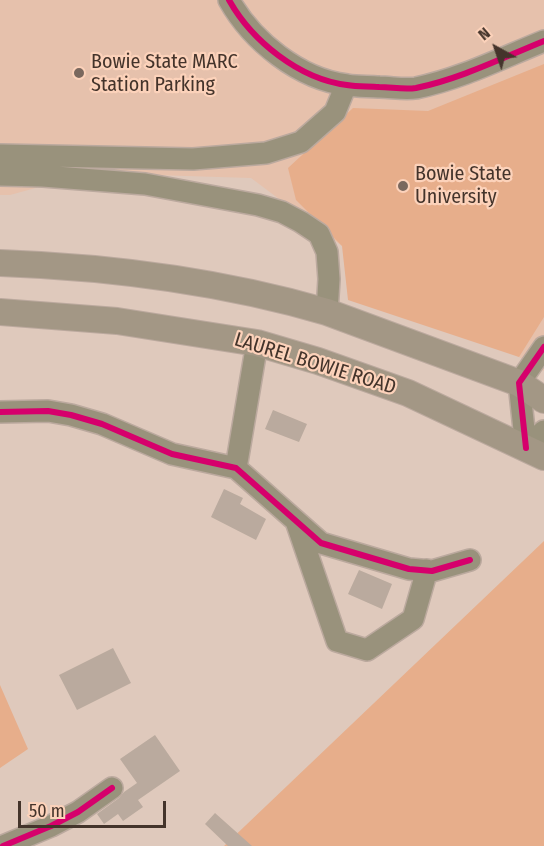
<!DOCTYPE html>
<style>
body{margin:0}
#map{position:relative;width:544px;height:846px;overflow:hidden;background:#dfc9bc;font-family:"Fira Sans Condensed",sans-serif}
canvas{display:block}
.north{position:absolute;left:466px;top:18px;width:60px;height:60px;-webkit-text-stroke:4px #fcd2ba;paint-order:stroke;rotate:320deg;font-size:16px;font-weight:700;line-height:24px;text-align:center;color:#44342b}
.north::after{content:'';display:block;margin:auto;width:21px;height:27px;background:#44342b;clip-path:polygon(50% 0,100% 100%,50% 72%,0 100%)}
.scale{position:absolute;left:18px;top:801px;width:148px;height:27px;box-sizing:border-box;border:3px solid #44342b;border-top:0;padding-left:8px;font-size:18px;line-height:21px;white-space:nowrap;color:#44342b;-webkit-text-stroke:4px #fcd2ba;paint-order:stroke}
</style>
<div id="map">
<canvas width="544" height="846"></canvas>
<div class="north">N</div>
<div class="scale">50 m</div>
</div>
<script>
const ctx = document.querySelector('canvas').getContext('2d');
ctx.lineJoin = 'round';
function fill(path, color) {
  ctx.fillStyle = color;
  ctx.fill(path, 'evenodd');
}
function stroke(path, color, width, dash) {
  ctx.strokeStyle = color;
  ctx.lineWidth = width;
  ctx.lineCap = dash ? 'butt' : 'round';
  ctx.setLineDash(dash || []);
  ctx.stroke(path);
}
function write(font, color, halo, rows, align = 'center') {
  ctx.font = font + ' "Fira Sans Condensed",sans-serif';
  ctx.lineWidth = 4.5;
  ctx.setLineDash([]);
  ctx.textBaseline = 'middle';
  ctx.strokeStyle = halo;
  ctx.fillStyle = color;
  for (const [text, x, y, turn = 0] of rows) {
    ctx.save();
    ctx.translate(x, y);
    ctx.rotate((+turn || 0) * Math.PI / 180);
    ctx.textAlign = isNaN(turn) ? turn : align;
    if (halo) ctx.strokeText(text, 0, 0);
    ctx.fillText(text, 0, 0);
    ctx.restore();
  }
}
const built = new Path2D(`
 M 0,0 L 544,0 L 544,371 L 488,340 L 342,246 L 251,178 L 90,173 L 10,195 L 0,195 Z`);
const green = new Path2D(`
 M 544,64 L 544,317 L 519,357 L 348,300 L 342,246 L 296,200 L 288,168 L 353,108 L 428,111 Z
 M 544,541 L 544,846 L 224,846 Z
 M 0,685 L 28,749 L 0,768 Z`);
const building = new Path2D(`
 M 273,410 L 307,424 L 299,442 L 265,429 Z
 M 224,489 L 243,498 L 240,504 L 266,519 L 256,540 L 211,517 Z
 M 359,570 L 392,584 L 382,609 L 348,594 Z
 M 113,648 L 131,683 L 77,710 L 59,675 Z
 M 155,735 L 180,771 L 138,800 L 143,807 L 123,821 L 118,814 L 104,824 L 97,814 L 119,798 L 124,792 L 137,783 L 120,759 Z
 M 215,813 L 252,846 L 228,846 L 205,824 Z`);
const minor = new Path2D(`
 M 229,0 C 252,41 299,79 347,85 C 358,87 369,86 379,87 C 391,87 404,90 416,88 C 460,79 502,58 544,41
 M 0,155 L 193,159 L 266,153 L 301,142 L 335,112 L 346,85
 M 0,175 L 43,176 L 145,184 L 258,205 L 282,212 L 301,222 L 319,234 L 327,252 L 329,279 L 327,312
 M 0,412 L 48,411 L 71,415 L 102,424 L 172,454 L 236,468 L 321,543 L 409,569 L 432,571 L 470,560
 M 526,448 L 519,383 L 544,347
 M 526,448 L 544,431
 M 236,468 L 257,343
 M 297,524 L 337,641 L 367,650 L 413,619 L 427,570
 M 3,846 L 51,826 L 78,812 L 112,788`);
const major = new Path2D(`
 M 0,263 C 110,267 221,281 327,312 L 519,383 L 544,400
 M 0,312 L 117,321 L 257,343 L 318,361 L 408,393 L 544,457`);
const cycleway = new Path2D(`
 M 229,0 C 252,41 299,79 347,85 C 358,87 369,86 379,87 C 391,87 404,90 416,88 C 460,79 502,58 544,41
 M 0,412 L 48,411 L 71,415 L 102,424 L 172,454 L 236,468 L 321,543 L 409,569 L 432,571 L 470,560
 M 526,448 L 519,383 L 544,347
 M 3,846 L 51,826 L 78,812 L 112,788`);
const markers = [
 [79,73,6,"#7a685e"],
 [403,186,6,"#7a685e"]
];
const poiNames = [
 ["Bowie State MARC",91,62],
 ["Station Parking",91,85],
 ["Bowie State",415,174],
 ["University",415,197]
];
const streetNames = [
 ["LAUREL BOWIE ROAD",315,364,17]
];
fill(built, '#e6c1ac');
fill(green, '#e7ae8b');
fill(building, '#baaa9e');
stroke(minor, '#bba99e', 24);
stroke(major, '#bba99e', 28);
stroke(minor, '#99927c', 21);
stroke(major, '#a39785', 26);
stroke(cycleway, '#d6006c', 6);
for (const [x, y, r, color] of markers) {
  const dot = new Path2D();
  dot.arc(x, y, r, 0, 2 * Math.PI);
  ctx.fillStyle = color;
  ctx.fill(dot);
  stroke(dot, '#fcd2ba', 2);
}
write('20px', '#44342b', '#fcd2ba', poiNames, 'left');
write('20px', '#44342b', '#fcd2ba', streetNames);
</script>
